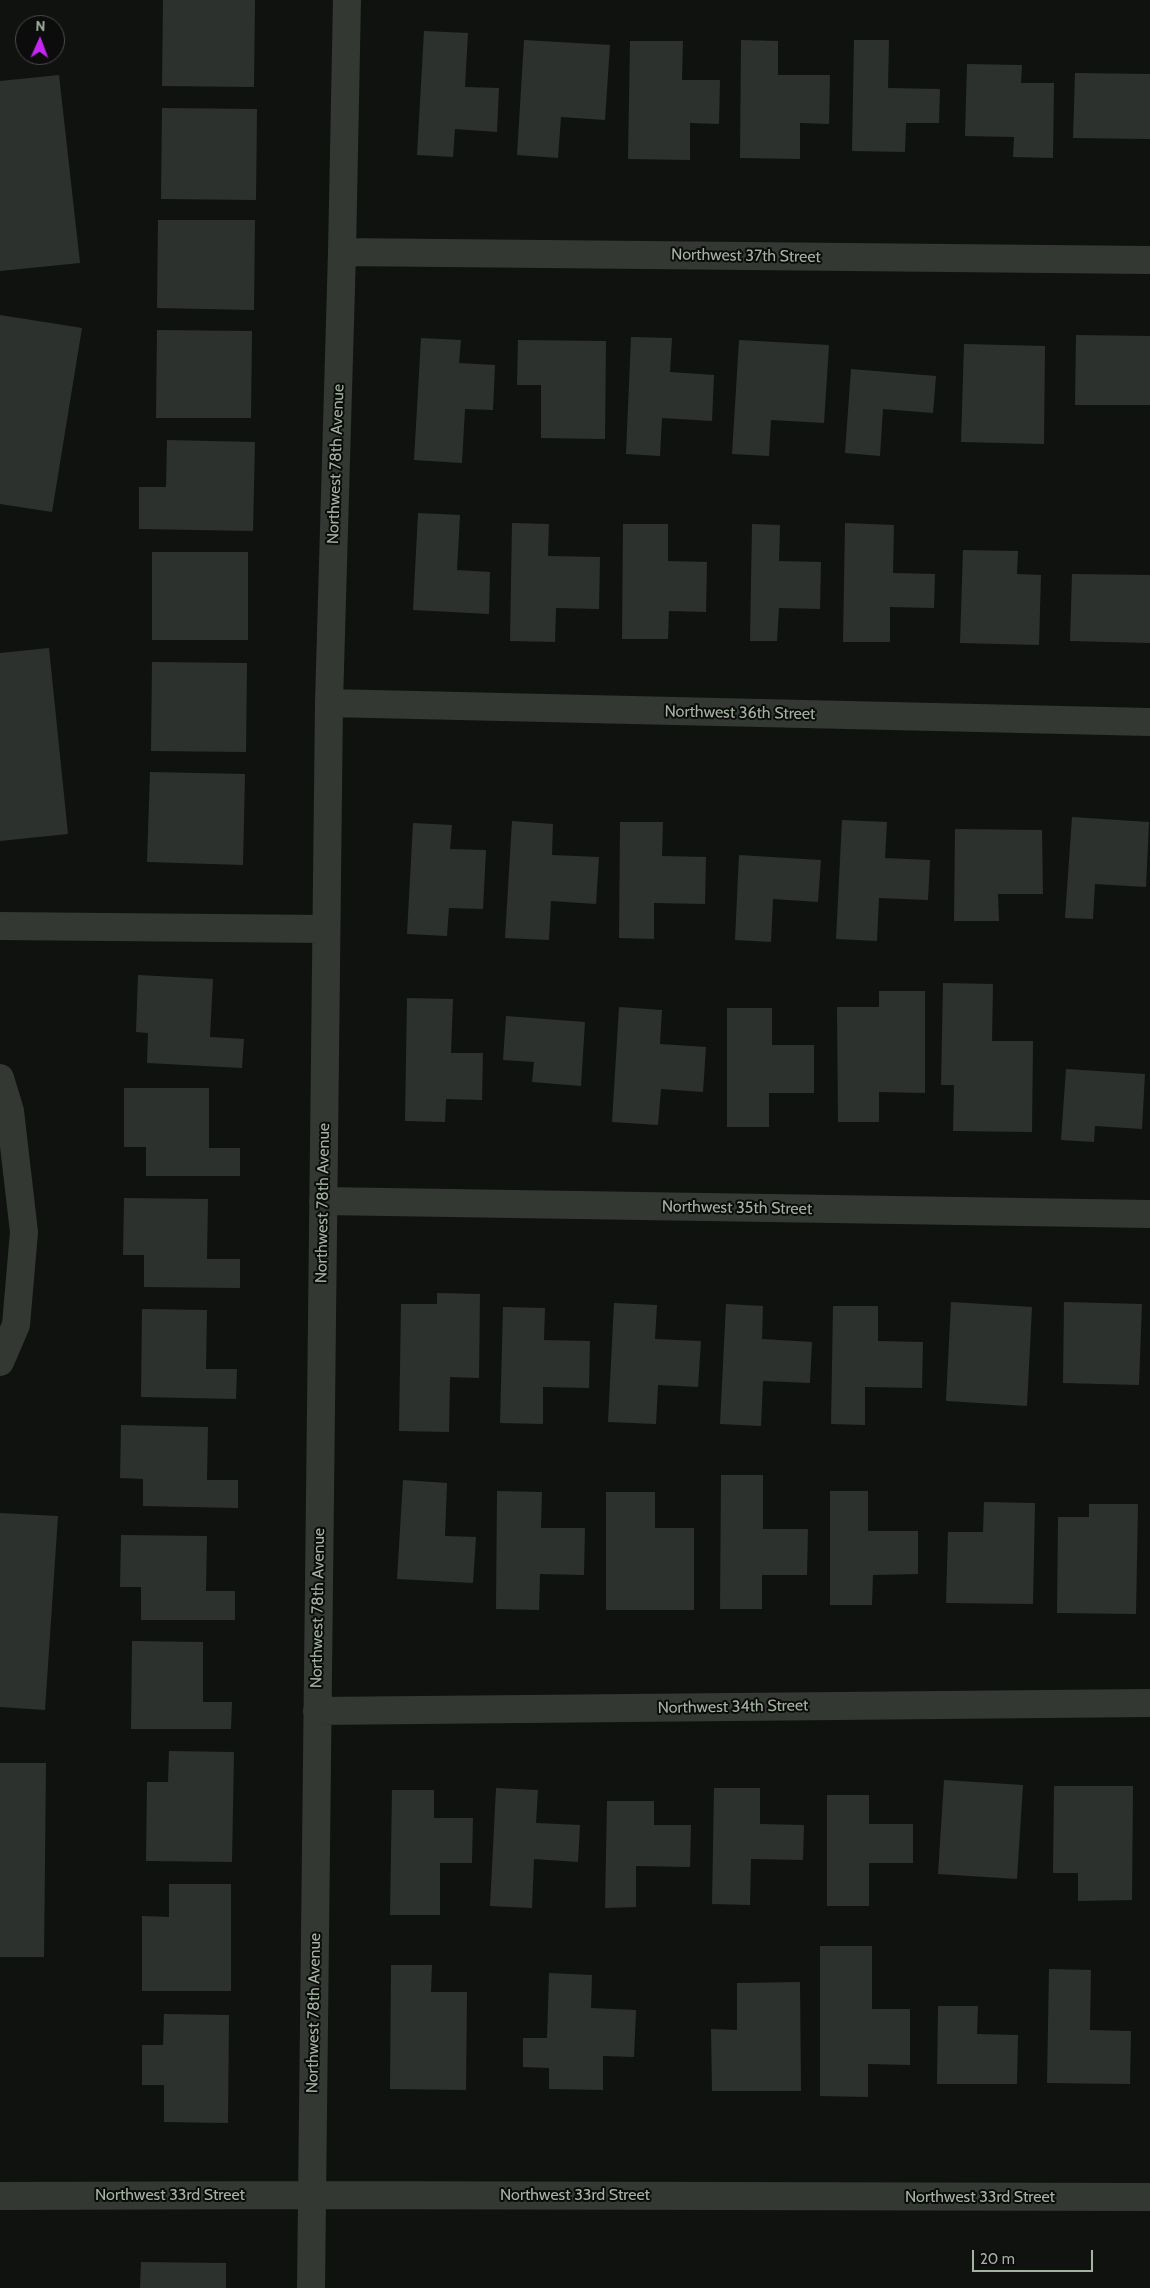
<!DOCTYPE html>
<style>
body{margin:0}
#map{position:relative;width:1150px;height:2288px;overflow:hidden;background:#101210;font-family:Cabin,sans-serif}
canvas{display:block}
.north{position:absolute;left:15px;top:15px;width:50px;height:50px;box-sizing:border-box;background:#0b0c0b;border:1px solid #484f47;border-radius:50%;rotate:2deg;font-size:14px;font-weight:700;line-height:20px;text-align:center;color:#a4b3a1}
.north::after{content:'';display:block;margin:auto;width:18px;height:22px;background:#c527f3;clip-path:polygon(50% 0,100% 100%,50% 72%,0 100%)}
.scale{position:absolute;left:972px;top:2250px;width:121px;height:22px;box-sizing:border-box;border:2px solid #a4b3a1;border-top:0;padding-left:6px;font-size:15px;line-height:18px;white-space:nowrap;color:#a4b3a1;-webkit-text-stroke:4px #0b0c0b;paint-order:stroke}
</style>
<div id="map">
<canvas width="1150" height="2288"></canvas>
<div class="north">N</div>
<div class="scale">20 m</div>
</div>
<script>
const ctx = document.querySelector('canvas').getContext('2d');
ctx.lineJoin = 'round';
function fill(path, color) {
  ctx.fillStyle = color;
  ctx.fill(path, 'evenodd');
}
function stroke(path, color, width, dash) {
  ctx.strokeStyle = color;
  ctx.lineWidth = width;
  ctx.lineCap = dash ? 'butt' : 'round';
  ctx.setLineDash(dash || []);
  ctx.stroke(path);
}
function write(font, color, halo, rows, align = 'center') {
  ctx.font = font + ' Cabin,sans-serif';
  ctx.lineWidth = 4;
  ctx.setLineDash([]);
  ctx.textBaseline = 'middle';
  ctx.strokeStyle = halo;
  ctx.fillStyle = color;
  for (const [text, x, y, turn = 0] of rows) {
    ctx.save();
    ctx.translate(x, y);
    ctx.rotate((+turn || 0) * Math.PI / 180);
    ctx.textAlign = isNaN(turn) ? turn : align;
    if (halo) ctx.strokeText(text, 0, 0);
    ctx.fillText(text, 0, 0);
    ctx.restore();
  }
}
const building = new Path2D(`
 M 163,0 L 255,0 L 254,87 L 162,86 Z
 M 424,31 L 468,33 L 465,87 L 499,88 L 497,132 L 455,129 L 453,157 L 417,155 Z
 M 524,40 L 610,45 L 605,120 L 561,117 L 558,158 L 517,155 Z
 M 741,40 L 778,41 L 778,75 L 830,75 L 829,124 L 800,123 L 800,159 L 740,158 Z
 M 854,40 L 889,40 L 888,88 L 940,89 L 939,123 L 906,123 L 905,152 L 852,151 Z
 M 630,41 L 683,41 L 682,80 L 720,80 L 719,124 L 690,123 L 690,160 L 628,159 Z
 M 967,64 L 1022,65 L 1021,83 L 1054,83 L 1053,158 L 1013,157 L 1014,137 L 965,136 Z
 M 1075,73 L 1150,74 L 1150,139 L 1073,138 Z
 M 59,75 L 80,263 L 0,271 L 0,81 Z
 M 162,108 L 257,109 L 256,200 L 161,199 Z
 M 158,220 L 255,220 L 254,310 L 157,308 Z
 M 0,315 L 82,328 L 52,512 L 0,504 Z
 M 157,330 L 252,331 L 251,418 L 156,418 Z
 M 1076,335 L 1150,336 L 1150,405 L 1075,405 Z
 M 631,337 L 672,338 L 670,372 L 714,375 L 712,421 L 662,418 L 660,456 L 626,454 Z
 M 421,338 L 461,340 L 459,363 L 495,365 L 493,410 L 465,409 L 462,463 L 414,460 Z
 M 518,340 L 606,341 L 605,439 L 541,438 L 541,385 L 517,385 Z
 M 739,340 L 829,345 L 824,423 L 771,420 L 769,456 L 732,454 Z
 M 964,344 L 1045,346 L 1044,444 L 961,442 Z
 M 851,369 L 936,376 L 933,413 L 883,409 L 880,456 L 845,453 Z
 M 167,440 L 255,442 L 253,531 L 139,529 L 139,487 L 166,487 Z
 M 418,513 L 460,515 L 457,570 L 490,572 L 489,614 L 413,610 Z
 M 512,523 L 549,524 L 548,556 L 600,557 L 599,609 L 556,608 L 555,642 L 510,641 Z
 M 845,523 L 894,525 L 893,573 L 935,574 L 934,608 L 890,607 L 890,642 L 843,642 Z
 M 623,524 L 668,524 L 668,561 L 707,562 L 706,612 L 669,611 L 668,639 L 622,639 Z
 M 752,524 L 780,525 L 779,561 L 821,562 L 820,609 L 779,608 L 777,641 L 750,641 Z
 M 963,550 L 1018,551 L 1017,574 L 1041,575 L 1039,645 L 960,643 Z
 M 152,552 L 248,552 L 248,640 L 152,640 Z
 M 1072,574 L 1150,575 L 1150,643 L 1070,641 Z
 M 49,648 L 68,834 L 0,841 L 0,653 Z
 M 152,662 L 247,663 L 246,752 L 151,751 Z
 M 150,772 L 245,774 L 243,865 L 147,862 Z
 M 1072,817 L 1149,822 L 1146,887 L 1095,884 L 1093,919 L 1065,918 Z
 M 842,820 L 887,822 L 885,858 L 930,860 L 928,900 L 879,898 L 877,941 L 836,939 Z
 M 512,821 L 553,824 L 552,855 L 599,857 L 596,904 L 551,901 L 549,940 L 505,938 Z
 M 620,822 L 663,822 L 662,856 L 706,857 L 705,904 L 654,903 L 654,939 L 619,938 Z
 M 413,823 L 452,825 L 450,849 L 486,850 L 483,909 L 449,908 L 447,936 L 407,934 Z
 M 955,829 L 1042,830 L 1043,894 L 998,894 L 999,921 L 954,921 Z
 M 739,855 L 821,860 L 818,902 L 773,899 L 771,942 L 735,940 Z
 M 138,975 L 213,979 L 210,1037 L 244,1039 L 242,1068 L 147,1063 L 148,1033 L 136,1032 Z
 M 943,983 L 993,984 L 992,1041 L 1033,1041 L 1032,1132 L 953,1131 L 954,1085 L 941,1085 Z
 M 879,991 L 925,991 L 925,1093 L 879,1092 L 879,1122 L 838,1122 L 837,1007 L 879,1007 Z
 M 407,998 L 453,999 L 451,1053 L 483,1053 L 482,1100 L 446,1099 L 445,1122 L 405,1121 Z
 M 619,1007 L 662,1010 L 660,1044 L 706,1047 L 703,1092 L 661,1089 L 658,1125 L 612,1122 Z
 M 727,1008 L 772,1008 L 772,1045 L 814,1045 L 814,1093 L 769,1093 L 769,1127 L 727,1127 Z
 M 506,1016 L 585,1022 L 581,1086 L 532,1082 L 534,1062 L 503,1060 Z
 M 1066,1069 L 1145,1074 L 1142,1129 L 1095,1126 L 1094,1142 L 1061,1140 Z
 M 124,1088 L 209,1088 L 209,1148 L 240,1148 L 240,1176 L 146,1176 L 146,1147 L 124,1147 Z
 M 124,1198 L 208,1199 L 207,1259 L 240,1259 L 240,1288 L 144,1287 L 144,1255 L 123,1255 Z
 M 437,1293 L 480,1294 L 479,1378 L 450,1377 L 449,1432 L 399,1431 L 401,1304 L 437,1304 Z
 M 951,1302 L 1032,1307 L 1027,1406 L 946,1401 Z
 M 1064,1302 L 1142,1304 L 1139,1385 L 1063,1383 Z
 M 614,1303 L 657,1305 L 655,1339 L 701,1341 L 698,1387 L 658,1385 L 656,1424 L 608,1422 Z
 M 726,1304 L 763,1306 L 762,1339 L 812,1342 L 810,1383 L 763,1381 L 761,1426 L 720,1424 Z
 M 833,1306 L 878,1306 L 878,1341 L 923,1342 L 922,1388 L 865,1387 L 865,1425 L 831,1424 Z
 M 503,1307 L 545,1308 L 544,1340 L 590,1341 L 589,1388 L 543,1387 L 543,1424 L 500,1423 Z
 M 142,1309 L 207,1310 L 206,1369 L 237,1369 L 236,1399 L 141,1397 Z
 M 121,1425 L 208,1427 L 207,1480 L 238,1480 L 238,1508 L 143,1506 L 143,1479 L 120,1478 Z
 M 721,1475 L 763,1475 L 763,1529 L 808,1529 L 807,1575 L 762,1575 L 762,1609 L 720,1609 Z
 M 403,1480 L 447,1483 L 445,1536 L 476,1537 L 473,1583 L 397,1579 Z
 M 497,1491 L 542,1492 L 541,1528 L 585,1528 L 584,1575 L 540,1574 L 539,1610 L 496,1609 Z
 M 830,1491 L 868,1491 L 868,1531 L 918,1531 L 918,1574 L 873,1575 L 872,1605 L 830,1605 Z
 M 606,1492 L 655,1492 L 655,1528 L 694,1528 L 694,1610 L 606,1610 Z
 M 984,1502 L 1035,1503 L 1033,1604 L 946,1603 L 948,1532 L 983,1532 Z
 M 1089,1504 L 1138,1504 L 1136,1614 L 1057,1613 L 1058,1517 L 1089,1517 Z
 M 0,1513 L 58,1516 L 45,1710 L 0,1707 Z
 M 121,1535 L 207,1536 L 206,1591 L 235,1591 L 235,1620 L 141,1620 L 141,1587 L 120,1587 Z
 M 132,1641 L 203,1642 L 203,1702 L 232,1702 L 231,1729 L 131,1729 Z
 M 169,1751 L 234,1752 L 232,1862 L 146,1861 L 147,1782 L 168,1782 Z
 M 0,1763 L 46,1763 L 44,1957 L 0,1957 Z
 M 944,1780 L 1023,1785 L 1017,1879 L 938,1874 Z
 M 1054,1786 L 1133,1786 L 1132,1900 L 1078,1901 L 1078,1873 L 1053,1873 Z
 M 496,1788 L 538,1790 L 536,1823 L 580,1825 L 578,1862 L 534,1859 L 532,1908 L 490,1906 Z
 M 714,1788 L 760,1788 L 760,1824 L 804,1825 L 803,1860 L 751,1859 L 750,1905 L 712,1904 Z
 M 392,1790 L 434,1790 L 434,1818 L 473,1818 L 472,1863 L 440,1863 L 440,1915 L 390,1915 Z
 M 827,1795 L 869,1795 L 869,1824 L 913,1824 L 913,1863 L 869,1863 L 869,1906 L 827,1906 Z
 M 607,1801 L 654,1801 L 654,1825 L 691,1825 L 690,1867 L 636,1866 L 636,1907 L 605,1908 Z
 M 169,1884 L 231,1884 L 231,1991 L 142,1991 L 142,1916 L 169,1917 Z
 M 820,1946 L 872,1946 L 872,2009 L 910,2009 L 910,2065 L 868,2064 L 868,2097 L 820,2096 Z
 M 391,1965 L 432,1965 L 431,1992 L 467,1992 L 466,2090 L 390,2089 Z
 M 1049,1969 L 1091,1970 L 1090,2030 L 1131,2031 L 1130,2084 L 1047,2083 Z
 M 549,1973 L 592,1975 L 591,2008 L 636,2010 L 634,2057 L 603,2056 L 603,2090 L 549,2089 L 549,2068 L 523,2067 L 523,2038 L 547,2038 Z
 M 800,1982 L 801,2091 L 712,2091 L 711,2029 L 737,2030 L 737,1983 Z
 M 938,2006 L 978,2006 L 977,2034 L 1018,2035 L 1017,2084 L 937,2084 Z
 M 164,2014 L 229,2015 L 228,2123 L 164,2122 L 164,2085 L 142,2085 L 142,2045 L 163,2045 Z
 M 141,2262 L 226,2263 L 226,2288 L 140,2288 Z`);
const minor = new Path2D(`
 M 342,252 L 1150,260
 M 329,703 L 1150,722
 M 0,926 L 326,929
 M 0,1078 L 10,1111 L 24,1232 L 16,1325 L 0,1362
 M 323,1201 L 1150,1214
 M 317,1711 L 1150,1703
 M 0,2196 L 312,2195 L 1150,2197
 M 311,2288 L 329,703 L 342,252 L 347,0`);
const streetNames = [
 ["Northwest 37th Street",746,256,1],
 ["Northwest 78th Avenue",336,464,-88],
 ["Northwest 36th Street",740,713,1],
 ["Northwest 78th Avenue",323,1203,-89],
 ["Northwest 35th Street",737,1208,1],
 ["Northwest 78th Avenue",318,1608,-89],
 ["Northwest 34th Street",733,1707,-1],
 ["Northwest 78th Avenue",314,2013,-89],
 ["Northwest 33rd Street",170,2195],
 ["Northwest 33rd Street",575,2195],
 ["Northwest 33rd Street",980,2197]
];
fill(building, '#2d312d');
stroke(minor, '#333833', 28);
write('16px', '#a4b3a1', '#0b0c0b', streetNames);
</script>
